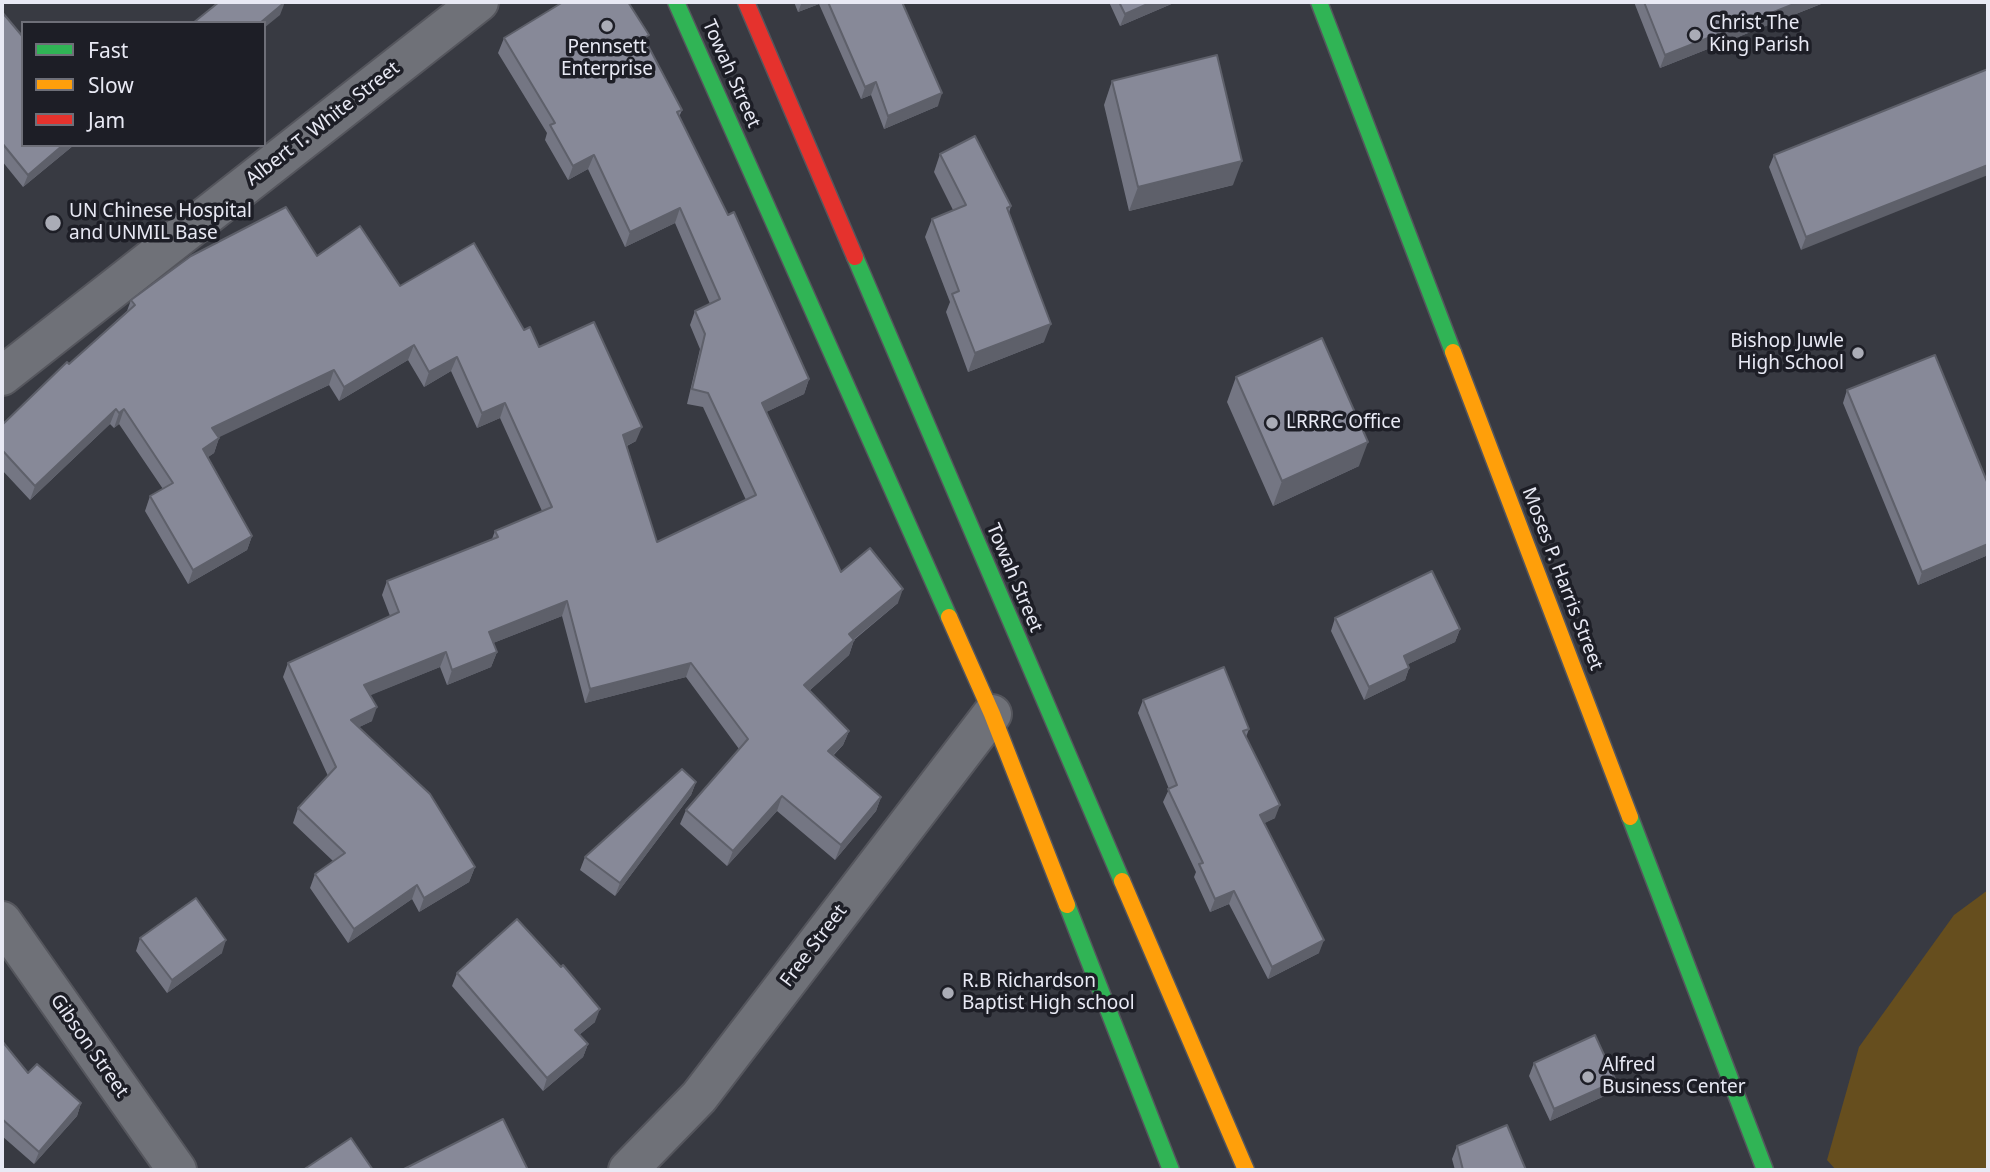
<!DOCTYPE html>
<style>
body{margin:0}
#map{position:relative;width:1990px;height:1172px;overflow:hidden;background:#383a42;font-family:"Noto Sans",sans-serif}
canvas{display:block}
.frame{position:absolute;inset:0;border:4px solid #e8e9f4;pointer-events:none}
.legend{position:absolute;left:21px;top:21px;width:245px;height:126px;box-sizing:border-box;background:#1d1e26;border:2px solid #6e6f78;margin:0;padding:9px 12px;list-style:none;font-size:21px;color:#e8e9f4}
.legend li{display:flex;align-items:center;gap:14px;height:35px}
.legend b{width:35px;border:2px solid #6e6f78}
</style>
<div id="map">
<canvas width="1990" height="1172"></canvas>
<div class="frame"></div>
<ul class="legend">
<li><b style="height:9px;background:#30b455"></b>Fast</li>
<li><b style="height:9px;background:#ff9f0a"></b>Slow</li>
<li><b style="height:9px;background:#e5322d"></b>Jam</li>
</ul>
</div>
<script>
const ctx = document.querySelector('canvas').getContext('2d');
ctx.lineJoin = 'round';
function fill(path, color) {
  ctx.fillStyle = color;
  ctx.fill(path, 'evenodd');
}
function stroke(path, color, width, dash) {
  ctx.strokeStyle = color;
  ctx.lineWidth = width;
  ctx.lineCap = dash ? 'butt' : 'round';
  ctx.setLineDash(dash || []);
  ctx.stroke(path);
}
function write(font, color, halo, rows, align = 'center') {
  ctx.font = font + ' "Noto Sans",sans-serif';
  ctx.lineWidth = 7;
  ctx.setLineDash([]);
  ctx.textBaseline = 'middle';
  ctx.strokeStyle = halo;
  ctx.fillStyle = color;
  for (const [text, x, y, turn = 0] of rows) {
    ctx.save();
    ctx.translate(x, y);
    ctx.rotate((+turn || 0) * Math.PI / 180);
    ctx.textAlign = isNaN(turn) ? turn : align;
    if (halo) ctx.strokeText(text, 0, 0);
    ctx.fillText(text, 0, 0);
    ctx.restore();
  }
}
const green = new Path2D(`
 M 1988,890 L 1988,1170 L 1836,1170 L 1827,1160 L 1859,1047 L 1954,915 Z`);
const street = new Path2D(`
 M 2,376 L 479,2
 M 2,921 L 177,1170
 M 628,1170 L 699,1097 L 992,714`);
const fast = new Path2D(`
 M 676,2 L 949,617
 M 1319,2 L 1453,352
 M 855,257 L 1122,881
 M 1630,817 L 1765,1170
 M 1067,905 L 1171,1170`);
const slow = new Path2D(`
 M 1453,352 L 1630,817
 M 949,617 L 992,714 L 1067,905
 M 1122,881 L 1246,1170`);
const jam = new Path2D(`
 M 746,2 L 855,257`);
const wall = new Path2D(`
 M 794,2 L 902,2 L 938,106 L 884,129 L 871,95 L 861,99 L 819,4 L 798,12 Z
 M 1109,2 L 1176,2 L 1120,26 Z
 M 1634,2 L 1826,2 L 1660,68 Z
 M 2,12 L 74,145 L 23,187 L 2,161 Z
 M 504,38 L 646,41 L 682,110 L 679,117 L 809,379 L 804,394 L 766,412 L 841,572 L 898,603 L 854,640 L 849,655 L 809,691 L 849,731 L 843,745 L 833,756 L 881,797 L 876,811 L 835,860 L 777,811 L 727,866 L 680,824 L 686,810 L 739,749 L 686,677 L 585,703 L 562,616 L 493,643 L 497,652 L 491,667 L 447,685 L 440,667 L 370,695 L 372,721 L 359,727 L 475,867 L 469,882 L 419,912 L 412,899 L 348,943 L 310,888 L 315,874 L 333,861 L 293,823 L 298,808 L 328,776 L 283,677 L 288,663 L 390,616 L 382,595 L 387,581 L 492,539 L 495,531 L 542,511 L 500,418 L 477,428 L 451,371 L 424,387 L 408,360 L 339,401 L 329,385 L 218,437 L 219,438 L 214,453 L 208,457 L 252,536 L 247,550 L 188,584 L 145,511 L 150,496 L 163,489 L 119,424 L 114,428 L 110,424 L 30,500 L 2,470 L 2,425 L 127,311 L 131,300 L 317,256 L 524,330 L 539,347 L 636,441 L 627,446 L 657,542 L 746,500 L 703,407 L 687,404 L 700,349 L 690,325 L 695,311 L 710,304 L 675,223 L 625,247 L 588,169 L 568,180 L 545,140 L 547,133 L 498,53 Z
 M 1988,69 L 1801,250 L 1769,167 L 1774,155 Z
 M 1112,81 L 1233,185 L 1129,211 L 1104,105 Z
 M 940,154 L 1011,206 L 1009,213 L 1044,342 L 968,372 L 946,312 L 950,302 L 925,237 L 932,219 L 953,210 L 934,172 Z
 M 1236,377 L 1359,466 L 1273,506 L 1227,402 Z
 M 1847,390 L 1988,484 L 1988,555 L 1918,585 L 1843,403 Z
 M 1335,618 L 1460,629 L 1455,642 L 1408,664 L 1409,668 L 1405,680 L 1364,700 L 1331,631 Z
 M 1143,700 L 1249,729 L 1246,737 L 1275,818 L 1264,823 L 1319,953 L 1268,979 L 1229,904 L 1210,912 L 1194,877 L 1196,872 L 1163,802 L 1169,789 L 1138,713 Z
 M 696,782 L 691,795 L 615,896 L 580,870 L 585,857 Z
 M 140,938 L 222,953 L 167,993 L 136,951 Z
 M 457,973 L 595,1022 L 579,1035 L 588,1044 L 583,1057 L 543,1091 L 452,986 Z
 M 2,1041 L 28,1073 L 81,1103 L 77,1116 L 34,1164 L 2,1136 Z
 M 1534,1063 L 1616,1081 L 1611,1093 L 1550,1121 L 1529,1076 Z
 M 1457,1146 L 1526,1170 L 1455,1170 L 1452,1159 Z`);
const shadedWall = new Path2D(`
 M 285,2 L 280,15 L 264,28 L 264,23 L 260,23 Z
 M 802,2 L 820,2 L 819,4 L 798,12 Z
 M 1152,2 L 1176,2 L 1120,26 L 1125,14 Z
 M 1799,2 L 1826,2 L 1660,68 L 1665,55 Z
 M 876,82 L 871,95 L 861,99 L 865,87 Z
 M 942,93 L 938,106 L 884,129 L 888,116 Z
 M 63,145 L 74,145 L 23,187 L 28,175 Z
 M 594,155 L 588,169 L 568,180 L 573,166 Z
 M 1242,161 L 1233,185 L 1129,211 L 1138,187 Z
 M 1988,165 L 1988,175 L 1801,250 L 1806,237 Z
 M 680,208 L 675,223 L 625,247 L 630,232 Z
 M 1051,324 L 1044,342 L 968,372 L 975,353 Z
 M 414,345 L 408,360 L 339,401 L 344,387 Z
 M 457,357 L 451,371 L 424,387 L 429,372 Z
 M 334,370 L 329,385 L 207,443 L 212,428 Z
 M 809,379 L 804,394 L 756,417 L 762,403 Z
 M 505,403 L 500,418 L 477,428 L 482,413 Z
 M 116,409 L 110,424 L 30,500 L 35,486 Z
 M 124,409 L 119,424 L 114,428 L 119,413 Z
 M 642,427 L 636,441 L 618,450 L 623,435 Z
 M 219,438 L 214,453 L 198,464 L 203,449 Z
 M 1368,442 L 1359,466 L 1273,506 L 1282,481 Z
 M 252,536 L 247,550 L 188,584 L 193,570 Z
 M 1988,544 L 1988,555 L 1918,585 L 1922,572 Z
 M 903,589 L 898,603 L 843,648 L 849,634 Z
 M 567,601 L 562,616 L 483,647 L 489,632 Z
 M 1460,629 L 1455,642 L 1400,668 L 1404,656 Z
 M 854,640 L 849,655 L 799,700 L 804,685 Z
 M 446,652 L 440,667 L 359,700 L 364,685 Z
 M 497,652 L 491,667 L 447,685 L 452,670 Z
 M 691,663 L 686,677 L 585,703 L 590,689 Z
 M 1409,668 L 1405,680 L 1364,700 L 1369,687 Z
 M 377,707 L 372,721 L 345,734 L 351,720 Z
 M 849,731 L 843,745 L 822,766 L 828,751 Z
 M 696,782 L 691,795 L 615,896 L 620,883 Z
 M 782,796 L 777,811 L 727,866 L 733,851 Z
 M 881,797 L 876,811 L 835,860 L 841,845 Z
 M 1280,805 L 1275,818 L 1255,828 L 1260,815 Z
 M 475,867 L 469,882 L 419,912 L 424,898 Z
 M 417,885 L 412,899 L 348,943 L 354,929 Z
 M 1234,891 L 1229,904 L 1210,912 L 1215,899 Z
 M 226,940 L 222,953 L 167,993 L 172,980 Z
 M 1324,940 L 1319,953 L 1268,979 L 1272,967 Z
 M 600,1009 L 595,1022 L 570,1042 L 575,1030 Z
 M 588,1044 L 583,1057 L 543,1091 L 547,1078 Z
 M 1616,1081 L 1611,1093 L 1550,1121 L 1554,1109 Z
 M 81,1103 L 77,1116 L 34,1164 L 39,1152 Z`);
const building = new Path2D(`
 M 219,2 L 285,2 L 260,23 L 193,23 Z
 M 563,2 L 628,2 L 649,35 L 644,38 L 682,110 L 677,112 L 728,215 L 734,212 L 809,379 L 762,403 L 841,572 L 870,548 L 903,589 L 849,634 L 854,640 L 804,685 L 849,731 L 828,751 L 881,797 L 841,845 L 782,796 L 733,851 L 686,810 L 748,739 L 691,663 L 590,689 L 567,601 L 489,632 L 497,652 L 452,670 L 446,652 L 364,685 L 377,707 L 351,720 L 430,794 L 475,867 L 424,898 L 417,885 L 354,929 L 315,874 L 345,853 L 298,808 L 336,767 L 288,663 L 399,612 L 387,581 L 498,537 L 495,531 L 552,507 L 505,403 L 482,413 L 457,357 L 429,372 L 414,345 L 344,387 L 334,370 L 212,428 L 219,438 L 203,449 L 252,536 L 193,570 L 150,496 L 173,483 L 124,409 L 119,413 L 116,409 L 35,486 L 2,450 L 2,425 L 67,362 L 69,364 L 135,305 L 131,300 L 191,256 L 286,207 L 317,256 L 360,226 L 400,286 L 474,243 L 524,330 L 530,327 L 539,347 L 594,322 L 642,427 L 623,435 L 657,542 L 756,495 L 708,393 L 692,389 L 705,334 L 695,311 L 720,299 L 680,208 L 630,232 L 594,155 L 573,166 L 550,125 L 555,123 L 504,38 Z
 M 828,2 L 902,2 L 942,93 L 888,116 L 876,82 L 865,87 Z
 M 1119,2 L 1152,2 L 1125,14 Z
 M 1644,2 L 1799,2 L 1665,55 Z
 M 2,12 L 23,37 L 23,145 L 63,145 L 28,175 L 2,143 Z
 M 1217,55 L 1242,161 L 1138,187 L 1112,81 Z
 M 1988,69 L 1988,165 L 1806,237 L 1774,155 Z
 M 975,136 L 1011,206 L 1007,208 L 1051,324 L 975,353 L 952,294 L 959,291 L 932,219 L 966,205 L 940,154 Z
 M 1322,338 L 1368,442 L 1282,481 L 1236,377 Z
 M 1935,355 L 1988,484 L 1988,544 L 1922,572 L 1847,390 Z
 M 1432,571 L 1460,629 L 1404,656 L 1409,668 L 1369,687 L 1335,618 Z
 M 1224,667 L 1249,729 L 1243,731 L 1280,805 L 1260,815 L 1324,940 L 1272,967 L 1234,891 L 1215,899 L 1199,864 L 1203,863 L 1168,789 L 1177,785 L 1143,700 Z
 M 682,769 L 696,782 L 620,883 L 585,857 Z
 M 196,898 L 226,940 L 172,980 L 140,938 Z
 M 517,919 L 561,967 L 563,965 L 600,1009 L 575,1030 L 588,1044 L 547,1078 L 457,973 Z
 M 1595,1035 L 1616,1081 L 1554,1109 L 1534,1063 Z
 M 2,1041 L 28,1073 L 37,1064 L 81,1103 L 39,1152 L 2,1119 Z
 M 503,1119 L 528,1170 L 402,1170 Z
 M 1507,1125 L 1526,1170 L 1463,1170 L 1457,1146 Z
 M 351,1138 L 373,1170 L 303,1170 Z`);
const markers = [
 [607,26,7,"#aaacb6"],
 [1695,35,7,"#aaacb6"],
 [53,223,9,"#aaacb6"],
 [1858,353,7,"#aaacb6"],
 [1272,423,7,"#aaacb6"],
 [948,993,7,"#aaacb6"],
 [1588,1077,7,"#aaacb6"]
];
const poiNames = [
 ["Christ The",1709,24],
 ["King Parish",1709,46],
 ["Pennsett",607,48,"center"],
 ["Enterprise",607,70,"center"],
 ["UN Chinese Hospital",69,212],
 ["and UNMIL Base",69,234],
 ["Bishop Juwle",1844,342,"right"],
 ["High School",1844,364,"right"],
 ["LRRRC Office",1286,423],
 ["R.B Richardson",962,982],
 ["Baptist High school",962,1004],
 ["Alfred",1602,1066],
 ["Business Center",1602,1088]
];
const streetNames = [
 ["Towah Street",731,74,66],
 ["Albert T. White Street",323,124,-38],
 ["Towah Street",1014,578,67],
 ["Moses P. Harris Street",1562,579,69],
 ["Free Street",814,946,-53],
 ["Gibson Street",89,1046,55]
];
fill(green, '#664e1e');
stroke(street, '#55565d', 42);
stroke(fast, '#55565d', 19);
stroke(slow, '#55565d', 19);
stroke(jam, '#55565d', 19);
stroke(street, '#6f7178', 38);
stroke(fast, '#30b455', 16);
stroke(slow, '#ff9f0a', 16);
stroke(jam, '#e5322d', 16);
fill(wall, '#747683');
fill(shadedWall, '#5e606a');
fill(building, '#878998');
stroke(building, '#5e606a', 2);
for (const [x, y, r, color] of markers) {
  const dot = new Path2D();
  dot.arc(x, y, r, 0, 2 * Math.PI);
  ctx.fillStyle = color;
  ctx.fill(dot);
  stroke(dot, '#1d1e26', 2.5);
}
write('19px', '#e8e9f4', '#1d1e26', poiNames, 'left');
write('19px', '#e8e9f4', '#1d1e26', streetNames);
</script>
